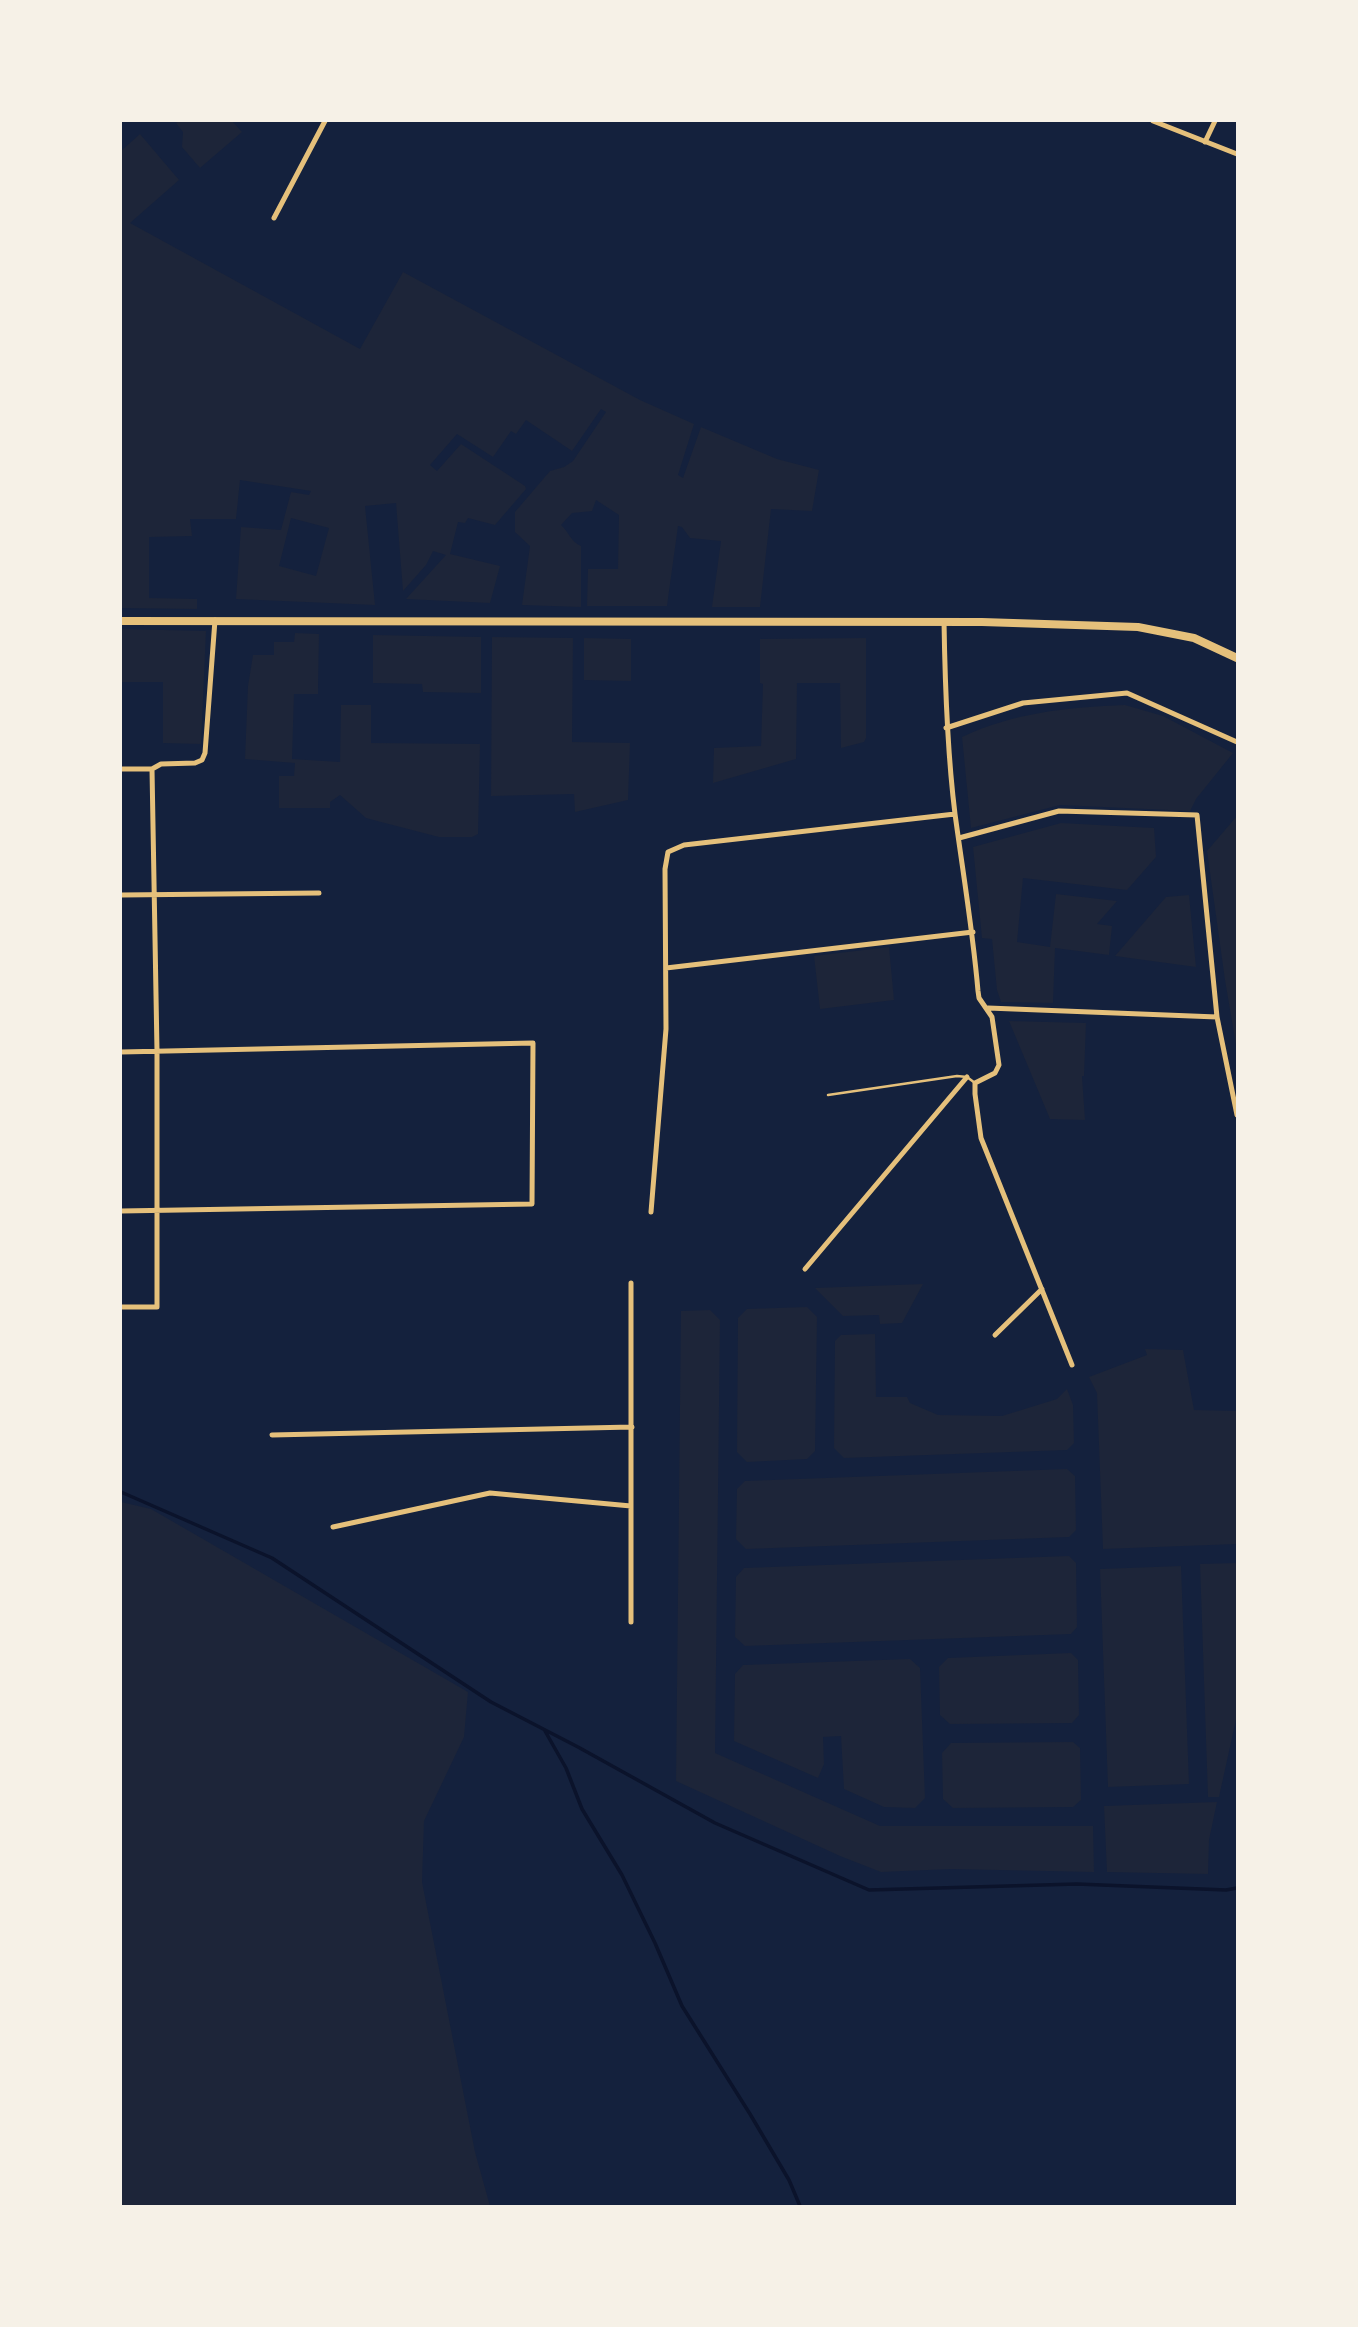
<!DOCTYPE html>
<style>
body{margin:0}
#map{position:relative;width:1358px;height:2327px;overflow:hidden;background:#14213d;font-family:"Work Sans",sans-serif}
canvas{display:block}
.frame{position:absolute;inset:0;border:122px solid #f6f1e7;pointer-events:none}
</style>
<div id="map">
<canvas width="1358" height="2327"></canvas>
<div class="frame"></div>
</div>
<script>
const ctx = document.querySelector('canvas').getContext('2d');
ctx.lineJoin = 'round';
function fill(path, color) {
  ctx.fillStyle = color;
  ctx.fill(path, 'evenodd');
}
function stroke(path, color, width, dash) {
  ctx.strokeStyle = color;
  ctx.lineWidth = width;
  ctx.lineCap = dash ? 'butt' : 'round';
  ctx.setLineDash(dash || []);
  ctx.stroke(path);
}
const green = new Path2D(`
 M 179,121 L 232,121 L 242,132 L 200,168 L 182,147 L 183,132 L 176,123 Z
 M 140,134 L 179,180 L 130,223 L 360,349 L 403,272 L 640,400 L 694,424 L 678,475 L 683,478 L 701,427 L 777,459 L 819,470 L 812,511 L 771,509 L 760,607 L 712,607 L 721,541 L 690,538 L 682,527 L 678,526 L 667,606 L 587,606 L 588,569 L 618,569 L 619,515 L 596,500 L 592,511 L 572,513 L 561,525 C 569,532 571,542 581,546 L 581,607 L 522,605 L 530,546 L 515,532 L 515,512 L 550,471 L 564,467 L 573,461 L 606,412 L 601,409 L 572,451 L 526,420 L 516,434 L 511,431 L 493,457 L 457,434 L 430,465 L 437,471 L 461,444 L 525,486 L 526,489 L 495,525 L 468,518 L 465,523 L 458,522 L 450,554 L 500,566 L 490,603 L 406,599 L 446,555 L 433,551 L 426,565 L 403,591 L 396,503 L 365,506 L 375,605 L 236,599 L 241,527 L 281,530 L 291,492 L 309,495 L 311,491 L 240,480 L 236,519 L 190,519 L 192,536 L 149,537 L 149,598 L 197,599 L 197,609 L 121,608 L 121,151 ZM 291,518 L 329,528 L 316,576 L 279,566 Z
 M 121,629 L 206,631 L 201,744 L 163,743 L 163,682 L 121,682 Z
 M 295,633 L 319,634 L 318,688 L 318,694 L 294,694 L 292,759 L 340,762 L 341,705 L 371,705 L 371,743 L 480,744 L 478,834 L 472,837 L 439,837 L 381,822 L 366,818 L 340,795 L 330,802 L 330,808 L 279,808 L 279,776 L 294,776 L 295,763 L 245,759 L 248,686 L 253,655 L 274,655 L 274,642 L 294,642 Z
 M 373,635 L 481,637 L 481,693 L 423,692 L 422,684 L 373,683 Z
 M 492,637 L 573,638 L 572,742 L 630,743 L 628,800 L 575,812 L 574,794 L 491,796 Z
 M 584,638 L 631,639 L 631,681 L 584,680 Z
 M 866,638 L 866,738 L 864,742 L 841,748 L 840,683 L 797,683 L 796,759 L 713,783 L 714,748 L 761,746 L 763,684 L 760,683 L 760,639 Z
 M 1125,705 L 1163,716 L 1233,753 L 1196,799 L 1190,811 L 1060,805 L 971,828 L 962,737 C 1013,713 1068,707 1125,705 Z
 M 1237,816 L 1237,1051 L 1225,980 L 1207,851 Z
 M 1061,823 L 1154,828 L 1156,857 L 1127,890 L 1023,878 L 1017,942 L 1050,947 L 1056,894 L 1117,901 L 1097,924 L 1112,926 L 1109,955 L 1055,948 L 1053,1003 L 1001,1002 L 997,990 L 992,939 L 982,938 L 973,847 Z
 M 1189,895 L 1196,967 L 1115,956 L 1166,897 Z
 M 889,947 L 894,1000 L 820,1009 L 814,956 Z
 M 1009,1021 L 1086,1023 L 1084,1076 L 1082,1076 L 1085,1120 L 1050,1119 Z
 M 923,1284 L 902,1323 L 880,1324 L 879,1315 L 843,1316 L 815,1288 Z
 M 807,1307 L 817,1317 L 815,1451 L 807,1459 L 747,1462 L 737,1452 L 738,1318 L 747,1309 Z
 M 710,1310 L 720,1320 L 715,1753 L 880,1826 L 1093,1826 L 1094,1872 L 951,1869 L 881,1872 L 840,1856 L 676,1781 L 681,1311 Z
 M 875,1334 L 876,1397 L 907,1397 L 910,1403 L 938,1415 L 1002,1416 L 1057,1399 L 1067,1389 L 1073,1405 L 1074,1443 L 1067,1450 L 844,1458 L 834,1448 L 835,1341 L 841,1335 Z
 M 1145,1349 L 1183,1350 L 1194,1410 L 1237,1411 L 1237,1544 L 1103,1549 L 1097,1393 L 1089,1377 L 1147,1355 Z
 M 1067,1469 L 1075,1476 L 1076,1530 L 1069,1537 L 746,1549 L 736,1539 L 737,1489 L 745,1481 Z
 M 121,1502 L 151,1509 L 468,1692 L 464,1737 L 424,1821 L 422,1882 L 475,2152 L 490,2206 L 121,2206 Z
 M 1069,1556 L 1076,1563 L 1077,1627 L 1071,1634 L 745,1646 L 735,1637 L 736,1577 L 744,1568 Z
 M 1237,1563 L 1237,1715 L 1219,1797 L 1208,1797 L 1200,1564 Z
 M 1181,1566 L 1189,1784 L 1108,1787 L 1100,1569 Z
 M 1071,1653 L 1078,1660 L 1079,1715 L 1072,1723 L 950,1724 L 940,1715 L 939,1667 L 948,1658 Z
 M 910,1659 L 920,1668 L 925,1798 L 915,1808 L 884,1807 L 844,1789 L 841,1736 L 823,1737 L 824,1764 L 818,1778 L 734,1741 L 735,1674 L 743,1665 Z
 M 1073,1742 L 1080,1748 L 1081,1800 L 1073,1807 L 953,1808 L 943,1799 L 942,1753 L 951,1743 Z
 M 1217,1802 L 1209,1840 L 1208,1874 L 1107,1872 L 1104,1806 Z`);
const stream = new Path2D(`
 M 121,1492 L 272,1558 L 491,1702 L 578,1747 L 715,1823 L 869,1890 L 1077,1884 L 1226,1890 L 1237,1888
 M 545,1731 L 566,1768 L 582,1809 L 622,1875 L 655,1943 L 682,2006 L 750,2114 L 789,2180 L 800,2206`);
const service = new Path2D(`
 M 828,1095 L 957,1076 L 967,1077 L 975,1083`);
const minor = new Path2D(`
 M 1153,121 L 1237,154
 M 1205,142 L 1215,121
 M 274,218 L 325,121
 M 944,621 C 945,686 947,750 955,814 C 963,873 973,932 978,991 L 979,998 L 992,1017 L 999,1065 L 995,1073 L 975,1083 L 975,1094 L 981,1138 L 1072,1365
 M 946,728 L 1023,703 L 1127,693 L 1237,742
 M 121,769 L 152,769 L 161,764 L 195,763 L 202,760 L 205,753 L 215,620
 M 959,838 L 1059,811 L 1197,815 L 1217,1017 L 1237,1115
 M 121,895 L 319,893
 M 666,968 L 973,932
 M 988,1008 L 1217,1017
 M 121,1052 L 533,1043 L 532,1204 L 121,1211
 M 651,1212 L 666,1029 L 665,869 L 668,852 L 684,845 L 955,814
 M 805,1269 L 967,1077
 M 121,1307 L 157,1307 L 157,1051 L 152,769
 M 995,1335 L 1042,1289
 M 272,1435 L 632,1427
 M 333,1527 L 490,1493 L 631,1506
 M 631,1622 L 631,1283`);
const secondary = new Path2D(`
 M 121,621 L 982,622 L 1138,627 L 1194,638 L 1237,658`);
fill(green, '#1d2539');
stroke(stream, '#0b132b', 3.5);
stroke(service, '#e5c07b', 2.5);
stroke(minor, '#e5c07b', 5);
stroke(secondary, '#e5c07b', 8);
</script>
